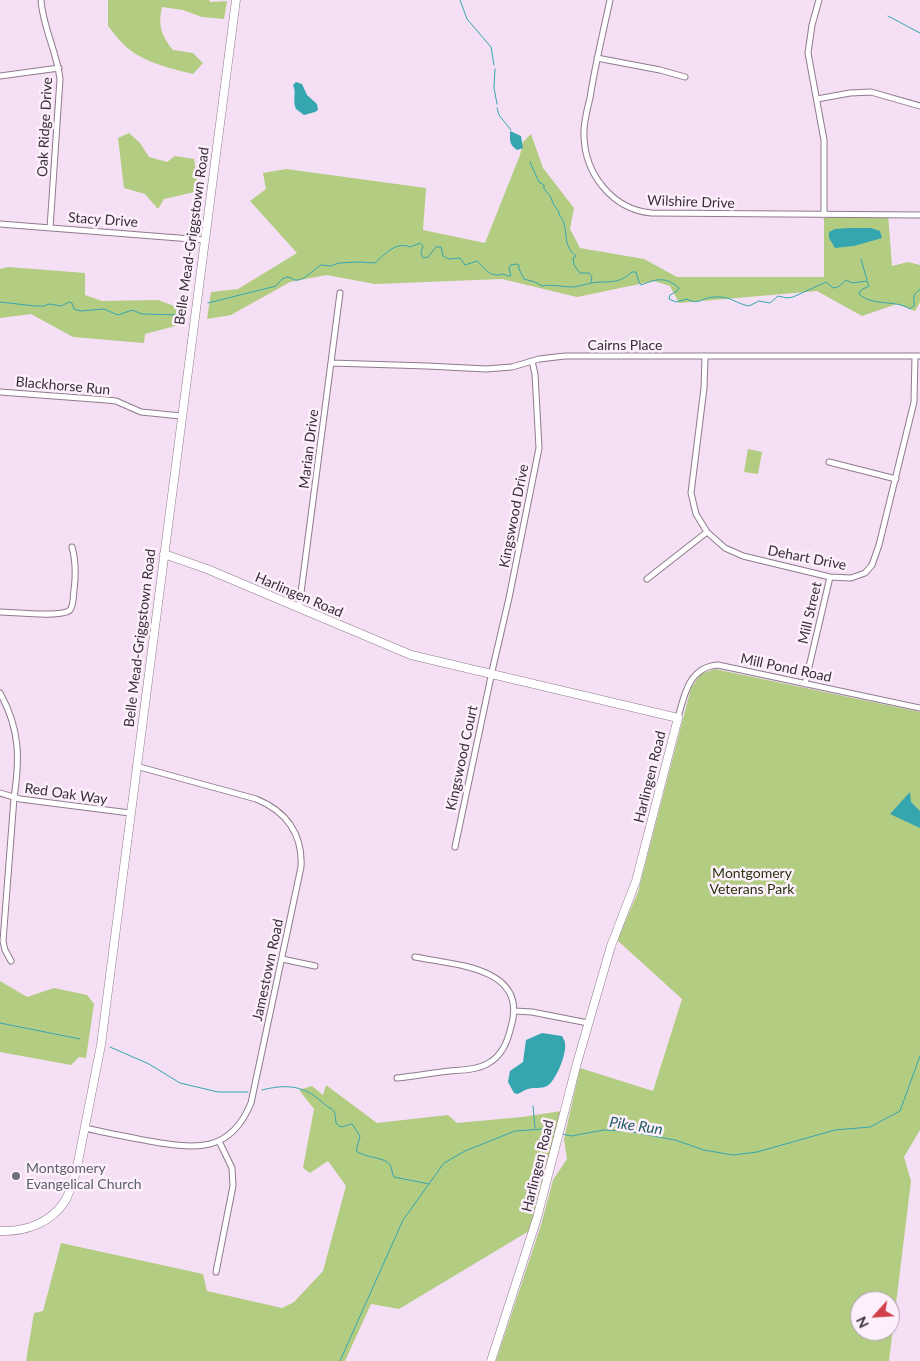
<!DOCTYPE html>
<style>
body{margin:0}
#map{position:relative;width:920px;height:1361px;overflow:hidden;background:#f5dff4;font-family:Lato,sans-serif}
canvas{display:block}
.north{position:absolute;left:850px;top:1291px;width:50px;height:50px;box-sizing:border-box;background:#fdeffc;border:1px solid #aea2ad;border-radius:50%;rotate:244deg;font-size:14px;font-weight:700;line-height:20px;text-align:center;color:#372e36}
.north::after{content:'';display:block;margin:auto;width:18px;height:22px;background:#d14149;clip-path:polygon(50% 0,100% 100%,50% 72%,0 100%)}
</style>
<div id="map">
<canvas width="920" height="1361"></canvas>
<div class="north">N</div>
</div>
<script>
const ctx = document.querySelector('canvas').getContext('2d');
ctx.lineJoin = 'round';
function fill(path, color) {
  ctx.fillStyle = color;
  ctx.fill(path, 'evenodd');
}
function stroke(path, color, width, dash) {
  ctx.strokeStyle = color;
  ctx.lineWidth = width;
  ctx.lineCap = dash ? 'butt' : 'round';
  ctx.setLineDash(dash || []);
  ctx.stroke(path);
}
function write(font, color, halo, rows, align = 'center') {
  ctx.font = font + ' Lato,sans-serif';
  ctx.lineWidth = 5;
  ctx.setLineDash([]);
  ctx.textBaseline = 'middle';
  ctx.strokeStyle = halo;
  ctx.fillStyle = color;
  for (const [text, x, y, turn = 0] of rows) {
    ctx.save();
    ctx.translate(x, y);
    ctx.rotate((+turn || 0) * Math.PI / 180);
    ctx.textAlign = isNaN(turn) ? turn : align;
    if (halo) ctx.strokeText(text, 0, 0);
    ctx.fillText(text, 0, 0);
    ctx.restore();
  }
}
const green = new Path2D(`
 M 108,0 L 209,0 L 210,2 L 227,1 L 224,19 L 202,17 L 183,10 L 162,7 C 158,26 161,35 173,50 L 193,53 L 203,63 L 193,74 C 168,68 142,62 123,44 C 118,39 113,32 108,26 Z
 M 129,133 L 140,143 L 149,157 L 167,162 L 175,156 L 194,159 L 199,191 L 164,199 L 158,209 L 145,194 L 124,188 L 118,138 Z
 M 531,134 L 543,168 L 574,208 L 570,229 L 580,248 L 644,259 L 677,277 L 824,277 L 824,213 L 888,213 L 892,266 L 908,262 L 920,265 L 920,302 L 915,311 L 897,304 L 862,316 L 817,291 L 679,303 L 670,286 L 654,281 L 577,297 L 502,279 L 375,284 L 326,275 L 290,282 L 231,315 L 207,319 L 211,292 L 238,289 L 297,253 L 250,201 L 266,189 L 263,173 L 286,169 L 426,188 L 423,230 L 485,243 L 520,155 L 523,142 Z
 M 8,267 L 85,273 L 85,295 L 102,301 L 158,300 L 185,310 L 183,324 L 145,334 L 144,343 L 73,337 L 31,314 L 0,318 L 0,269 Z
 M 748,449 L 762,452 L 758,474 L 744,472 Z
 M 715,669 L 920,712 L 920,1130 L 904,1157 L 911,1181 L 889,1361 L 496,1361 L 541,1225 L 553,1180 L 567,1159 L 564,1139 L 580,1068 L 653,1091 L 682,999 L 617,940 L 619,930 L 622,929 L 638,892 L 691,688 L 701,674 ZM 860,1301 L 890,1301 L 890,1331 L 860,1331 Z
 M 0,981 L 27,997 L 54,988 L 87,995 L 94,1004 L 86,1058 L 79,1057 L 71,1065 L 0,1052 Z
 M 326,1085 L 377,1123 L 448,1115 L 457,1123 L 522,1117 L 562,1111 L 529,1231 L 399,1309 L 371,1304 L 345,1361 L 26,1361 L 34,1313 L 43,1311 L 61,1243 L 203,1274 L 207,1291 L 282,1308 L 294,1302 L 323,1271 L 346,1186 L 328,1161 L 310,1173 L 303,1168 L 314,1109 L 299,1090 L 312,1086 L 323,1095 Z`);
const water = new Path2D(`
 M 296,82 L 302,84 L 307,95 L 317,104 L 318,110 L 315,112 L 304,115 L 296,109 C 292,101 297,93 293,85 Z
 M 510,131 L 521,136 L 523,148 L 517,150 C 509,144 510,141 510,131 Z
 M 849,228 L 871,228 L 880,231 L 882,238 L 854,246 L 835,248 L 829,238 L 829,232 L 835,229 Z
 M 910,792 L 911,802 L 920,811 L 920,828 L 890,814 Z
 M 542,1033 L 562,1036 C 563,1038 565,1041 565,1043 C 567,1053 556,1081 547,1086 C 541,1089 534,1087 528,1089 C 524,1090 521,1093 517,1094 L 514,1093 L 508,1082 L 510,1071 L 523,1062 L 526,1040 Z`);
const stream = new Path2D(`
 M 460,0 L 467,19 L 491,47 L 494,65
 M 888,16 L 920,33
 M 495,69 L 494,88 L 497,104
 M 497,108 L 499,115 L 511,130
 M 530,162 L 539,182 L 544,185 L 544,189 L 550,196 L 554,205 L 559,212 L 559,215 C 571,228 560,244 576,256 L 573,258 L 574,265 L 580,273 L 589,273 L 592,277 L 591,282
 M 861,259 L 867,280
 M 0,302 L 35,306 L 44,306 L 49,304 L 61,306 L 69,302 L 72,303 L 74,309 L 81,311 L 104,309 L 118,315 L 132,310 L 142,314 L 179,315
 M 208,303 L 276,286 L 282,279 L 287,277 C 290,277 292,279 295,280 C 303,282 314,269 321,265 L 331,266 L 339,263 L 359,262 L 375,263 C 385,254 396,241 410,247 L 420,243 L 423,246 L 421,253 L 423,258 L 428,257 L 436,247 L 441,247 L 443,256 L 449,259 L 460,258 L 465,265 L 477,261 C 486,269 490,278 503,274 L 508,276 L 511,276 L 509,268 L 511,265 L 517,264 L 519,265 L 519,269 L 524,279 L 535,282 L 542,286 C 553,284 562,287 573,287 C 582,286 591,282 600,282 C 614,282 621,282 632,272 L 636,272 L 639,282 L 641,285 C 657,279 665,276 679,288 L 677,291 L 670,295 L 669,299 L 676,302 L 687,299 C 699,306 702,297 714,297 C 732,296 734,303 749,306 L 759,301 L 770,303 L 778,296 L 787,298 L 793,297 L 826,282 L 833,288 L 838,287 L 846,280 L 852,283 L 867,281 L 869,286 L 861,290 L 859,294 C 873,307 895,299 910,309 L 914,306 L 914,295 L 920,289
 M 0,1023 L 80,1039
 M 110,1047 L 149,1064 L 180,1083 L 218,1092 L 248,1092
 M 262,1090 C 286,1084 303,1085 322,1102 C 333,1112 335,1106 336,1123 C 342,1130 345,1125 352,1124 L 360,1136 L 356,1151 C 365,1158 386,1157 390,1165 C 392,1168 392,1174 394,1177 L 429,1184
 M 533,1106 L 535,1128
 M 562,1134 L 571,1136 L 604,1130 L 626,1131 L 675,1140 L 704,1150 L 733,1155 L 757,1152 L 835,1130 L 870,1127 L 900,1111 L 920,1056
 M 340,1361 L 403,1220 L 444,1163 L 465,1151 L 515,1131 L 543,1129 L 556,1132`);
const street = new Path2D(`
 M 41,0 C 43,28 57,52 60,79 L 50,228
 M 610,0 C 603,33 595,65 590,98 C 587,110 583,124 584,136 C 585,174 612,209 651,213 L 920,215
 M 819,0 L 812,25 L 808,53 L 824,140 L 824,215
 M 597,58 L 660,70 L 685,77
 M 0,76 L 59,68
 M 817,99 L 850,93 L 871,92 L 920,106
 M 0,224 L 204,240
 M 705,357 L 704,388 L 691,493 L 696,514 L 707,532 L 725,548 L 743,556 L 830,577 L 851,578 L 865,573 L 872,565 L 879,545 L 914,402 L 915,356
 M 331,363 L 427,366 L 486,369 L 512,367 L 539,359 L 565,356 L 920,356
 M 0,392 L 107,400 L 116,401 L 141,412 L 181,416
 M 829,462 L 896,479
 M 647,579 L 707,532
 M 299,608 L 340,293
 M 0,612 C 13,612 62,618 70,610 C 74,605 73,596 74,590 C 76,575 76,562 72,547
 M 805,684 L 830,577
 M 0,693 C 20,729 20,758 14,798 L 3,941 L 5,950 L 11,961
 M 678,718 C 684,695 689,667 718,665 L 920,708
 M 0,793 L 20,799 L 130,813
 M 455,847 L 493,667 L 509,598 L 539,448 L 535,374 L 532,361
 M 282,959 L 315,966
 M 515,1011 L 532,1012 L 588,1023
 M 397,1078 C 415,1076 432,1073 450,1071 C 462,1070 476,1070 487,1064 C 502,1056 507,1043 511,1027 C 529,967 455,965 415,957
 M 85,1128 C 106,1133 128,1137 149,1141 C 195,1149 230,1154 251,1103 L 301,867 C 303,834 286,811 256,799 L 136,766
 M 216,1272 L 233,1186 L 232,1168 L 219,1141`);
const secondary = new Path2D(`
 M 164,554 L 207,569 L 411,655 L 678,718 L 636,881 L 611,946 L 577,1063 L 537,1218 L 491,1361
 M 0,1231 C 25,1232 51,1223 65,1201 C 70,1192 73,1182 76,1172 L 101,1045 L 236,0`);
const markers = [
 [16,1176,5,"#6b7280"]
];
const streetNames = [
 ["Oak Ridge Drive",45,127,-87],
 ["Wilshire Drive",691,202,2],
 ["Stacy Drive",103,220,4],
 ["Belle Mead-Griggstown Road",192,236,-82],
 ["Cairns Place",625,345],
 ["Blackhorse Run",63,386,5],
 ["Marian Drive",309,449,-83],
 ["Kingswood Drive",514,516,-79],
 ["Dehart Drive",807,558,11],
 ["Harlingen Road",299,595,23],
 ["Mill Street",810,613,-77],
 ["Belle Mead-Griggstown Road",140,638,-83],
 ["Mill Pond Road",786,668,12],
 ["Kingswood Court",462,758,-78],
 ["Harlingen Road",650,777,-76],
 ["Red Oak Way",66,794,8],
 ["Jamestown Road",268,970,-78],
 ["Harlingen Road",538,1166,-76]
];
const parkNames = [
 ["Montgomery",752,873],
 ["Veterans Park",752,889]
];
const worshipNames = [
 ["Montgomery",26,1168],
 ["Evangelical Church",26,1184]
];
const waterNames = [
 ["Pike Run",636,1126,8]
];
fill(green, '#b2cc82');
fill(water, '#35a6af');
stroke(stream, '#35a6af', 1);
stroke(street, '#8f7b8e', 7);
stroke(secondary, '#8f7b8e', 9);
stroke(street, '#fff', 5);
stroke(secondary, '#fff', 8);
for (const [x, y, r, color] of markers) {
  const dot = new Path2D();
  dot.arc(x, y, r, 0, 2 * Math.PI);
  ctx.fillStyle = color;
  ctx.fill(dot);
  stroke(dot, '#fdeffc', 2);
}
write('14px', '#372e36', '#fdeffc', streetNames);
write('14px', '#29350e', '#fdeffc', parkNames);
write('14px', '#5b616d', '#fdeffc', worshipNames, 'left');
write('italic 15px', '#205d62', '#fdeffc', waterNames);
</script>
